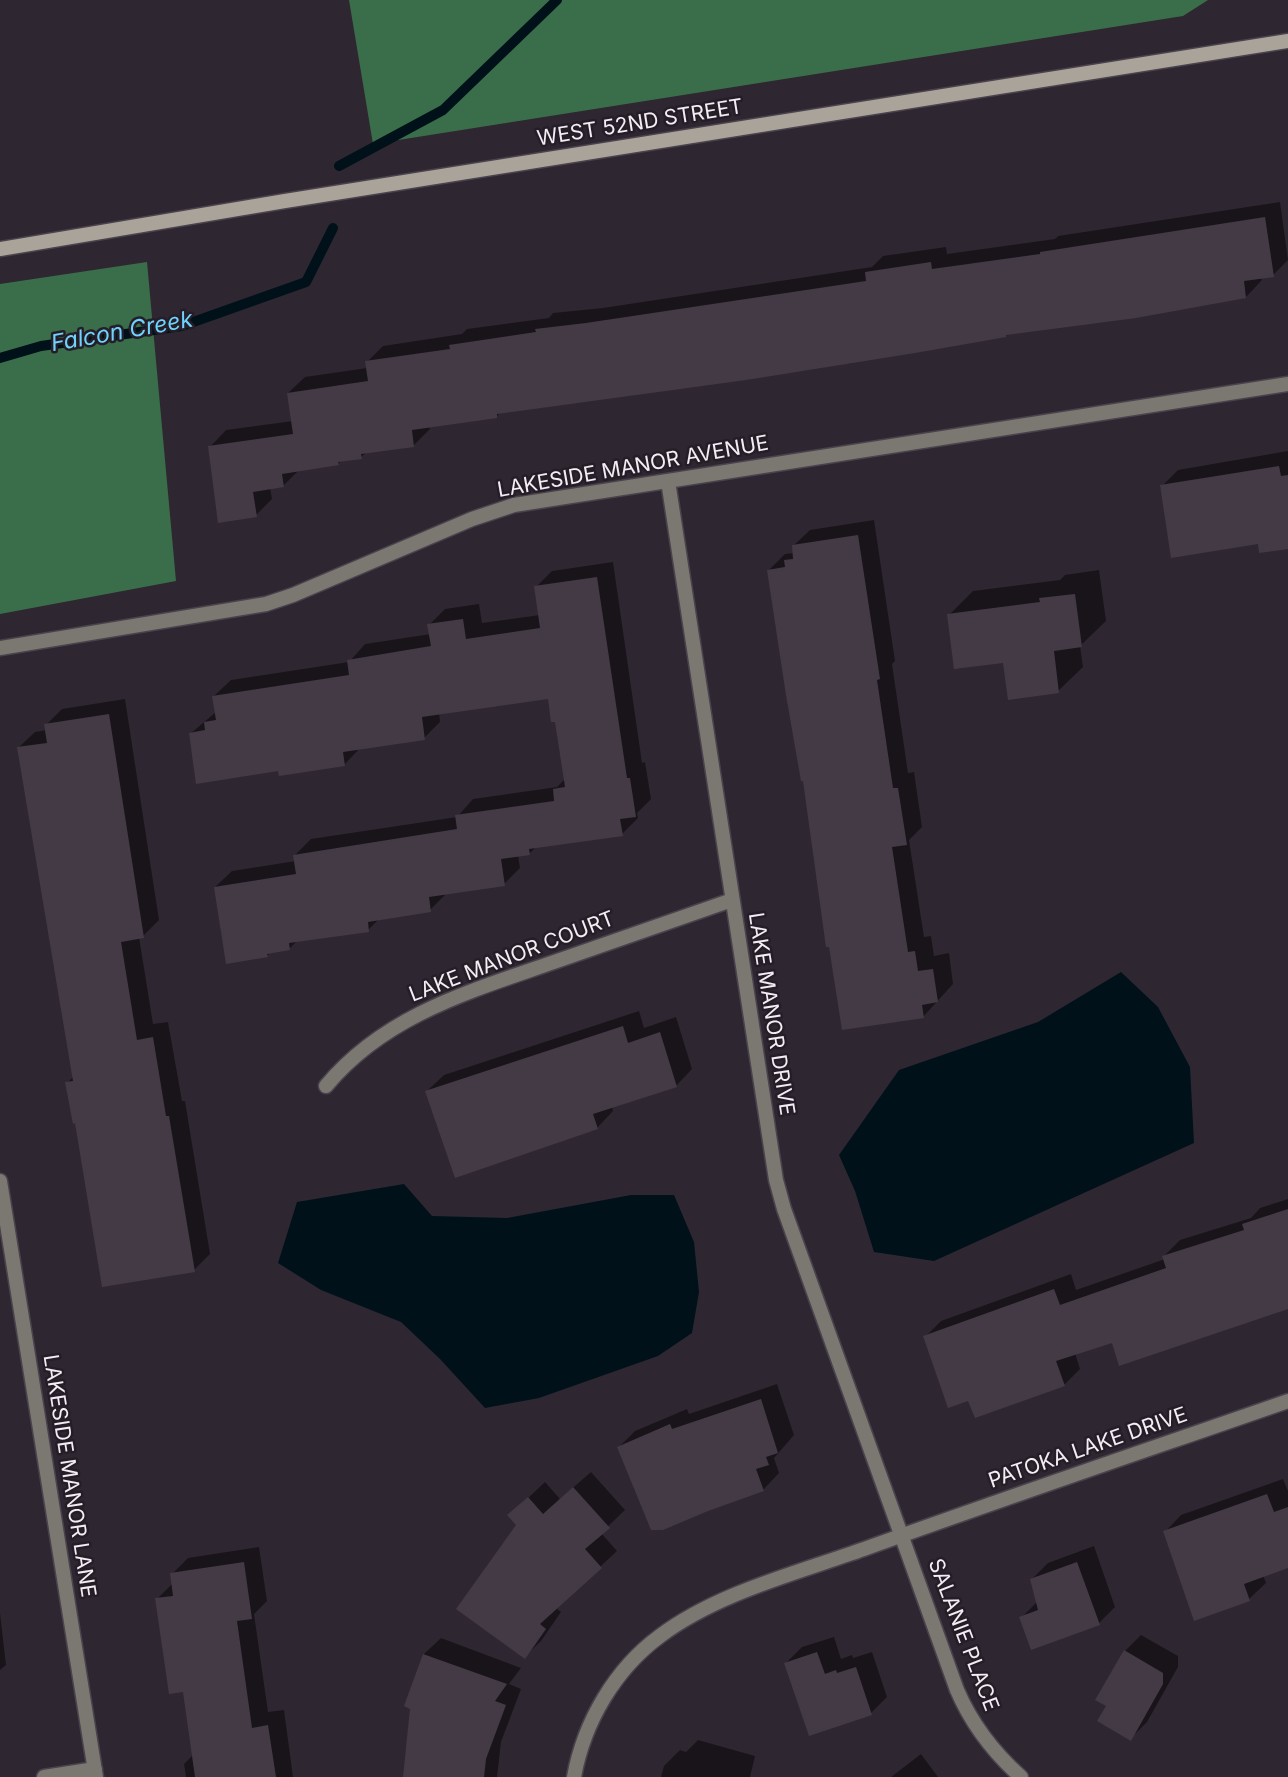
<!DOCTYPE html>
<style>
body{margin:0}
canvas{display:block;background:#2e2631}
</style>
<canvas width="1288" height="1777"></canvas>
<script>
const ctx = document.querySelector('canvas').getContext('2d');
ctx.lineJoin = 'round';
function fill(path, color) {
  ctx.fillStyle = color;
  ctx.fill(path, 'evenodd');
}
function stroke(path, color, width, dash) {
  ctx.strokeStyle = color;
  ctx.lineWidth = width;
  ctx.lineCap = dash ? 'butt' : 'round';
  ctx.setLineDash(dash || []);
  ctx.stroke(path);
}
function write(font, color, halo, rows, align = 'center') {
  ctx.font = font + ' Inter,sans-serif';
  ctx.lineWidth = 5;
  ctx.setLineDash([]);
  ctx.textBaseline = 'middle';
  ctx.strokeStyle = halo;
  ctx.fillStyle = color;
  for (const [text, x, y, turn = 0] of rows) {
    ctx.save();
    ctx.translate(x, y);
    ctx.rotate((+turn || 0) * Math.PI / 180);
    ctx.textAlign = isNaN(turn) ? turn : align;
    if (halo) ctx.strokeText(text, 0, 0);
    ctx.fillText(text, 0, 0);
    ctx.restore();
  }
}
const forest = new Path2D(`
 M 349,0 L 1208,0 L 1183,16 L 373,144 Z
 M 147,262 L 176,581 L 0,614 L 0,284 Z`);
const water = new Path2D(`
 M 1121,972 L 1158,1007 L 1190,1067 L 1194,1143 L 934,1261 L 874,1252 L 855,1191 L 839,1155 L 899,1070 L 1038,1022 Z
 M 404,1184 L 432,1216 L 507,1218 L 631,1195 L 674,1195 L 694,1242 L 699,1292 L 692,1333 L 658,1356 L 539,1398 L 485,1408 L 440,1359 L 401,1322 L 321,1290 L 278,1263 L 297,1202 Z`);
const shadow = new Path2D(`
 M 1280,202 L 1288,260 L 1273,275 L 1261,277 L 1262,280 L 1246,297 L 1008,333 L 1006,336 L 501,412 L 496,417 L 429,426 L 430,429 L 414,445 L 367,452 L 361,457 L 342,460 L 338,464 L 299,470 L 283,486 L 270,487 L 272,499 L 256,515 L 210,447 L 226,430 L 293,421 L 288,393 L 305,377 L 367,368 L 367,362 L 383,346 L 462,334 L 467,329 L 549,318 L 553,313 L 603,308 L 872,267 L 883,256 L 946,247 L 947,254 L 1055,239 L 1058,236 Z
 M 1288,451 L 1288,547 L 1260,542 L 1162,486 L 1178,470 Z
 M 874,520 L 895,661 L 892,664 L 908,773 L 914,772 L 922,827 L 909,840 L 924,937 L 931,936 L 934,956 L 949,953 L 953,984 L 923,1017 L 804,779 L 769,570 L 785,554 L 794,553 L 793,546 L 810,530 Z
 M 613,562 L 642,763 L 645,762 L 651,799 L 637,813 L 638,818 L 622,834 L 537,846 L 530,853 L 518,855 L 520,868 L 504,884 L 446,894 L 430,910 L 380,918 L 368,930 L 298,940 L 290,948 L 271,951 L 267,956 L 215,887 L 232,871 L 296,861 L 295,855 L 311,839 L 457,817 L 473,799 L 557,787 L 565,779 L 556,720 L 550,697 L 439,712 L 440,722 L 424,738 L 361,747 L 344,765 L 280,769 L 190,734 L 216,712 L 214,696 L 231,680 L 349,662 L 365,644 L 431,634 L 429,625 L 445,609 L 479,604 L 482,623 L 540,615 L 536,587 L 552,571 Z
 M 1099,570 L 1106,621 L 1080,646 L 1083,667 L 1058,691 L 949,615 L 973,591 L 1060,580 L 1065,575 Z
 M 125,699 L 159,920 L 143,936 L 139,937 L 153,1024 L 168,1022 L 182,1101 L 185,1101 L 210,1254 L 194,1270 L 77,1121 L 67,1083 L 74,1076 L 18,748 L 35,732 L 47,730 L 46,725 L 62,709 Z
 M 639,1011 L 644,1028 L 676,1017 L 692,1069 L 676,1086 L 612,1106 L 613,1111 L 597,1128 L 427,1091 L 444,1075 Z
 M 1288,1199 L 1288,1306 L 1113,1341 L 1075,1353 L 1080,1369 L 1064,1385 L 970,1398 L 925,1337 L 941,1321 L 1071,1274 L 1076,1290 L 1165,1259 L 1164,1256 L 1180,1240 L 1251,1218 L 1260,1208 Z
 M 777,1384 L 794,1435 L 774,1458 L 779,1473 L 763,1490 L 619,1447 L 635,1431 L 687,1409 L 689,1414 Z
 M 591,1472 L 625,1510 L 601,1533 L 617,1551 L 556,1608 L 561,1612 L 541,1641 L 524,1657 L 518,1525 L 510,1515 L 545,1482 L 560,1499 Z
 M 1283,1479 L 1288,1491 L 1288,1567 L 1263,1575 L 1266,1583 L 1249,1599 L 1165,1532 L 1181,1515 Z
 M 1094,1546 L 1115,1607 L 1099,1623 L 1021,1618 L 1038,1601 L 1032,1579 L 1048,1563 Z
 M 259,1547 L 267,1601 L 254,1614 L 268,1712 L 284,1710 L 293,1777 L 186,1777 L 184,1764 L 193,1755 L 184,1690 L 157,1599 L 173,1583 L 172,1574 L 188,1558 Z
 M 0,1613 L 6,1665 L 0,1670 Z
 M 1141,1635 L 1178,1656 L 1178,1667 L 1147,1722 L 1130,1739 L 1108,1705 L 1125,1651 Z
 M 834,1637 L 841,1659 L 852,1655 L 853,1658 L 872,1652 L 887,1697 L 871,1713 L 786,1663 L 802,1647 Z
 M 441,1638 L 521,1668 L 509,1684 L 521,1689 L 501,1742 L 497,1777 L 405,1777 L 424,1654 Z
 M 698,1740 L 755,1756 L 750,1777 L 661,1777 L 664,1766 L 680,1750 L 686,1752 Z
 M 921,1754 L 938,1777 L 891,1777 Z`);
const stream = new Path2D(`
 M 339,166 L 443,110 L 557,0
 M 0,358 L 41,346 L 182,326 L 306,282 L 333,228`);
const building = new Path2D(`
 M 1265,217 L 1274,277 L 1244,281 L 1246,298 L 1136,318 L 1006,335 L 1006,337 L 915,353 L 746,380 L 497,414 L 497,418 L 412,430 L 414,447 L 361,454 L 362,459 L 338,462 L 339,465 L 282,474 L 284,487 L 253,492 L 257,517 L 218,523 L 208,446 L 293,434 L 287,393 L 368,381 L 365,361 L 450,349 L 449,345 L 536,332 L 535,329 L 586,323 L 866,281 L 865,272 L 931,262 L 932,269 L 1040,254 L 1040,252 Z
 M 1279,466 L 1281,476 L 1288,475 L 1288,549 L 1259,553 L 1258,544 L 1171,558 L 1160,485 Z
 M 858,535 L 880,679 L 877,680 L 893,788 L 898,788 L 907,845 L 892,847 L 908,952 L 915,951 L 918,971 L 933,969 L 938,1002 L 922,1005 L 924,1018 L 842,1030 L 829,947 L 826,947 L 803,781 L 801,781 L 786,695 L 767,570 L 785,567 L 784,560 L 793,559 L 792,545 Z
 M 597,577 L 627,778 L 630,778 L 636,817 L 620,819 L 623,836 L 529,849 L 530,855 L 501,859 L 505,886 L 429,897 L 431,912 L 368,922 L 369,932 L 289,943 L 290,950 L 267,954 L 268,957 L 226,964 L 214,887 L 296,874 L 293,855 L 457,829 L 455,815 L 554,801 L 553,789 L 565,787 L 555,722 L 551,722 L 548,699 L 422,717 L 425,740 L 343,752 L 345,766 L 279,776 L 278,771 L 196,784 L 189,733 L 205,730 L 204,722 L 216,720 L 212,696 L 349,675 L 347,660 L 431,646 L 427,624 L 463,619 L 466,639 L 540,628 L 534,586 Z
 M 1075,594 L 1082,647 L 1054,651 L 1059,693 L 1008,700 L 1003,663 L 954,669 L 947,614 L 1040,602 L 1039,598 Z
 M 109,714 L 144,938 L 121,942 L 137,1040 L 153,1037 L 166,1116 L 169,1116 L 195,1272 L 102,1287 L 75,1123 L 73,1124 L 65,1082 L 73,1081 L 17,747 L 47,743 L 44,724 Z
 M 623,1026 L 628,1043 L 660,1032 L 677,1087 L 593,1114 L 598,1129 L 455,1178 L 425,1091 Z
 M 1288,1209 L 1288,1309 L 1119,1366 L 1112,1343 L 1056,1361 L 1065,1386 L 975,1418 L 968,1401 L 948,1408 L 923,1336 L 1054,1289 L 1060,1305 L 1166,1268 L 1162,1256 L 1244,1230 L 1242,1224 Z
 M 761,1399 L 778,1453 L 766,1457 L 769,1465 L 756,1469 L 764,1491 L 708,1511 L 663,1530 L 651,1530 L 617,1447 L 670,1424 L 672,1429 Z
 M 573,1487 L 610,1528 L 585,1549 L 602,1568 L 540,1624 L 546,1629 L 525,1659 L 456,1609 L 516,1525 L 507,1515 L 528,1497 L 543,1514 Z
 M 1267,1494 L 1274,1512 L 1288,1507 L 1288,1568 L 1244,1584 L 1250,1601 L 1194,1621 L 1163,1531 Z
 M 244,1562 L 252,1619 L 237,1621 L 252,1728 L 268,1725 L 276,1777 L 195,1777 L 183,1692 L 169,1694 L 155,1598 L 173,1596 L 170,1573 Z
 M 1077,1562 L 1100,1625 L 1031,1650 L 1019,1617 L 1038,1610 L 1030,1579 Z
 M 1124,1650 L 1163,1673 L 1163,1684 L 1131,1741 L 1097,1721 L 1106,1706 L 1095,1700 Z
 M 817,1652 L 825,1674 L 836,1670 L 837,1673 L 856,1667 L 872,1715 L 809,1736 L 784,1663 Z
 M 423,1654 L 507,1684 L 495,1701 L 506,1705 L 486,1759 L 484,1777 L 403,1777 L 410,1709 L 404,1706 Z`);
const street = new Path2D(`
 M 668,481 L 776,1180 L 784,1209 L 957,1690 C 972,1725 993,1752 1021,1777
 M 0,648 L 266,604 L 293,595 L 472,519 L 514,505 L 1288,384
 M 326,1086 C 385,1015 471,991 554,962 C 613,941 673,921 732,900
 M 0,1181 L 96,1777
 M 44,1777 L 95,1769
 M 574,1777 C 584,1722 615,1669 660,1636 C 717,1593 797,1573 864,1549 C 1005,1498 1147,1450 1288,1401`);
const secondary = new Path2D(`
 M 0,249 L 285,201 L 1288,41`);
const streetNames = [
 ["WEST 52ND STREET",640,123,-9],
 ["LAKESIDE MANOR AVENUE",633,467,-10],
 ["LAKE MANOR COURT",512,957,-21],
 ["LAKE MANOR DRIVE",771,1014,81],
 ["PATOKA LAKE DRIVE",1088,1448,-19],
 ["LAKESIDE MANOR LANE",69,1476,81],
 ["SALANIE PLACE",963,1635,69]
];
const waterNames = [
 ["Falcon Creek",122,332,-10]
];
fill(forest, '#3a6e4a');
fill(water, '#00111a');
fill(shadow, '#0007');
stroke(stream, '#00111a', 10);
fill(building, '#433a46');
stroke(street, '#4a424c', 17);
stroke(secondary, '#4a424c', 17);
stroke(street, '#7b7771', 14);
stroke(secondary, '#aaa39a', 14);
write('21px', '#f3edf4', '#251d27', streetNames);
write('italic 23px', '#6fd4fd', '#251d27', waterNames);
</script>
